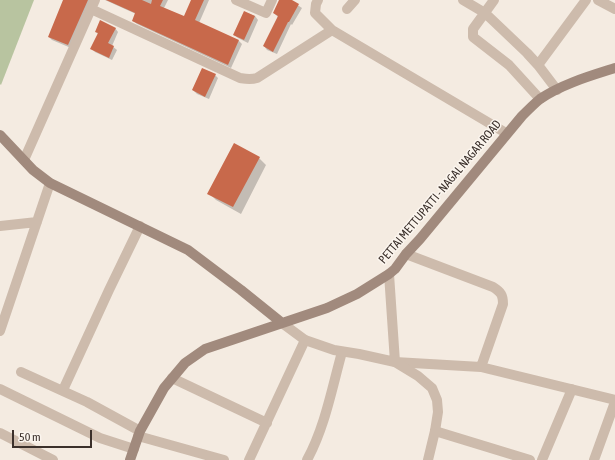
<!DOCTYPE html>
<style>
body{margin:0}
#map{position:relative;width:615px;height:460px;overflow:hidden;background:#f4ebe1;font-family:"Asap Condensed",sans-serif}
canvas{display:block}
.scale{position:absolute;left:12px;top:430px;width:80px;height:18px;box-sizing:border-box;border:2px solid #3b302b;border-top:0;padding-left:5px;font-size:12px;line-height:14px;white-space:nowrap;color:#3b302b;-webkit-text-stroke:3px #fbf5ee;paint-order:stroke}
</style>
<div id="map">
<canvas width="615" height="460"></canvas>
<div class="scale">50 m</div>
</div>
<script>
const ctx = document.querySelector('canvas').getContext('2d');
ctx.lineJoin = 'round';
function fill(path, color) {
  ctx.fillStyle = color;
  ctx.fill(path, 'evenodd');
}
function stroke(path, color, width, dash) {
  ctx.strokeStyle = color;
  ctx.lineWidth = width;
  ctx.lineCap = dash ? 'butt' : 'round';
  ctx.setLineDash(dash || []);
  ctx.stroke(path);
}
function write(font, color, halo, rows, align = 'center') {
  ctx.font = font + ' "Asap Condensed",sans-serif';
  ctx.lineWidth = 3;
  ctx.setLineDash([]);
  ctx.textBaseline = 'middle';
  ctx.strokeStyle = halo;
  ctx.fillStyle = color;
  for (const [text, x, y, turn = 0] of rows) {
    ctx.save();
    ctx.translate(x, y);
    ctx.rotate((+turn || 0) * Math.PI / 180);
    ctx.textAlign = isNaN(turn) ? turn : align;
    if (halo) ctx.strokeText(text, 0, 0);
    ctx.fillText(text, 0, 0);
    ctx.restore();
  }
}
const green = new Path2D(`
 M 0,0 L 34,0 L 1,85 L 0,84 Z`);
const shadow = new Path2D(`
 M 64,0 L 93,0 L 71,48 L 52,40 L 49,37 Z
 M 105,0 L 168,0 L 164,8 L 184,17 L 192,0 L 209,0 L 199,23 L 239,41 L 242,44 L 231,68 L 137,24 L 133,21 L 136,14 Z
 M 281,0 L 290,0 L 302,8 L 292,25 L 291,24 L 277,54 L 267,50 L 264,46 L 278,17 L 274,13 Z
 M 245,12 L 255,16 L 258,20 L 248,43 L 238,38 L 234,35 Z
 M 115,28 L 118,32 L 112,46 L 117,50 L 112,60 L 95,52 L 91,48 L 98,34 L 96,32 Z
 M 215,75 L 218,78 L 209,99 L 197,94 L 193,90 Z
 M 259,158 L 266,165 L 241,214 L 216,200 L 209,193 Z`);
const building = new Path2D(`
 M 63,0 L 88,0 L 68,45 L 48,37 Z
 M 106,0 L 142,0 L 151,4 L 152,0 L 163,0 L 160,6 L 184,16 L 191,0 L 204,0 L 195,20 L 239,40 L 228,65 L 132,21 L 135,13 Z
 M 279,0 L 292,0 L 299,4 L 289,22 L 288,22 L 273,52 L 263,46 L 278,16 L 273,13 Z
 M 244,11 L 255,16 L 244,40 L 233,35 Z
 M 100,20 L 116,28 L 108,43 L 114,46 L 109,58 L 90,49 L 98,33 L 95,32 Z
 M 202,68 L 216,74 L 205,97 L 192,90 Z
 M 234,143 L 260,157 L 233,207 L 207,194 Z`);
const minor = new Path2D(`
 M 236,0 L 266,13 L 272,0
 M 318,0 L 316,4 L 315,13 L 332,30
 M 463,0 L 485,13 L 527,53 L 538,65 L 557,90
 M 494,0 L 473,29 L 473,37 L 509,65 L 540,99
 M 598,0 L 615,9
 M 91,9 L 240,78 C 246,79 250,80 257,78 L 332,30 L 506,133
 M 347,9 L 355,0
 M 538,65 L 586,0
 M 24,160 L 95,0
 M 0,226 L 37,222
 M 406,254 L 493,287 C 501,292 503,295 503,304 L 481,367
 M 0,331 L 50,183
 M 395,362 L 481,367 L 615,400
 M 21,372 L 87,402 L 140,431
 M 172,378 L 267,423
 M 0,389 L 100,438 L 134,449
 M 63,390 L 109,290 L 140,226
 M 435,431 L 530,460
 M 0,433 L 53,460
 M 138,436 L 224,460
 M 249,460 L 305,340
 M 307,460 C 325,427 332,388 342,352
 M 542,460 L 572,389
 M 594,460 L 615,402`);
const tertiary = new Path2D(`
 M 389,274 L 395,362
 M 282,323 L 305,340 L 334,350 L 359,354 L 395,362 L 418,376 L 432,388 L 437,400 L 438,412 L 435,431 L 428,460`);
const secondary = new Path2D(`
 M 0,135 L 33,170 L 50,183 L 188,250 L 241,290 L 282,323
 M 130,460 L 140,431 L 164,388 L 185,363 L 205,349 L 327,308 L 357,294 L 389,274 L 395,269 L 406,254 L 420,239 L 522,116 C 528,110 534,104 540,99 C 562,84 590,76 615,68`);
const streetNames = [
 ["PETTAI METTUPATTI - NAGAL NAGAR ROAD",440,192,-50]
];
fill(green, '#b8c4a0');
fill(shadow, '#0003');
fill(building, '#c8694b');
stroke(minor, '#cdbbac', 10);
stroke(tertiary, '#cdbbac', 10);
stroke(secondary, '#a18a7d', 10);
write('12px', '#3b302b', '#fbf5ee', streetNames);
</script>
